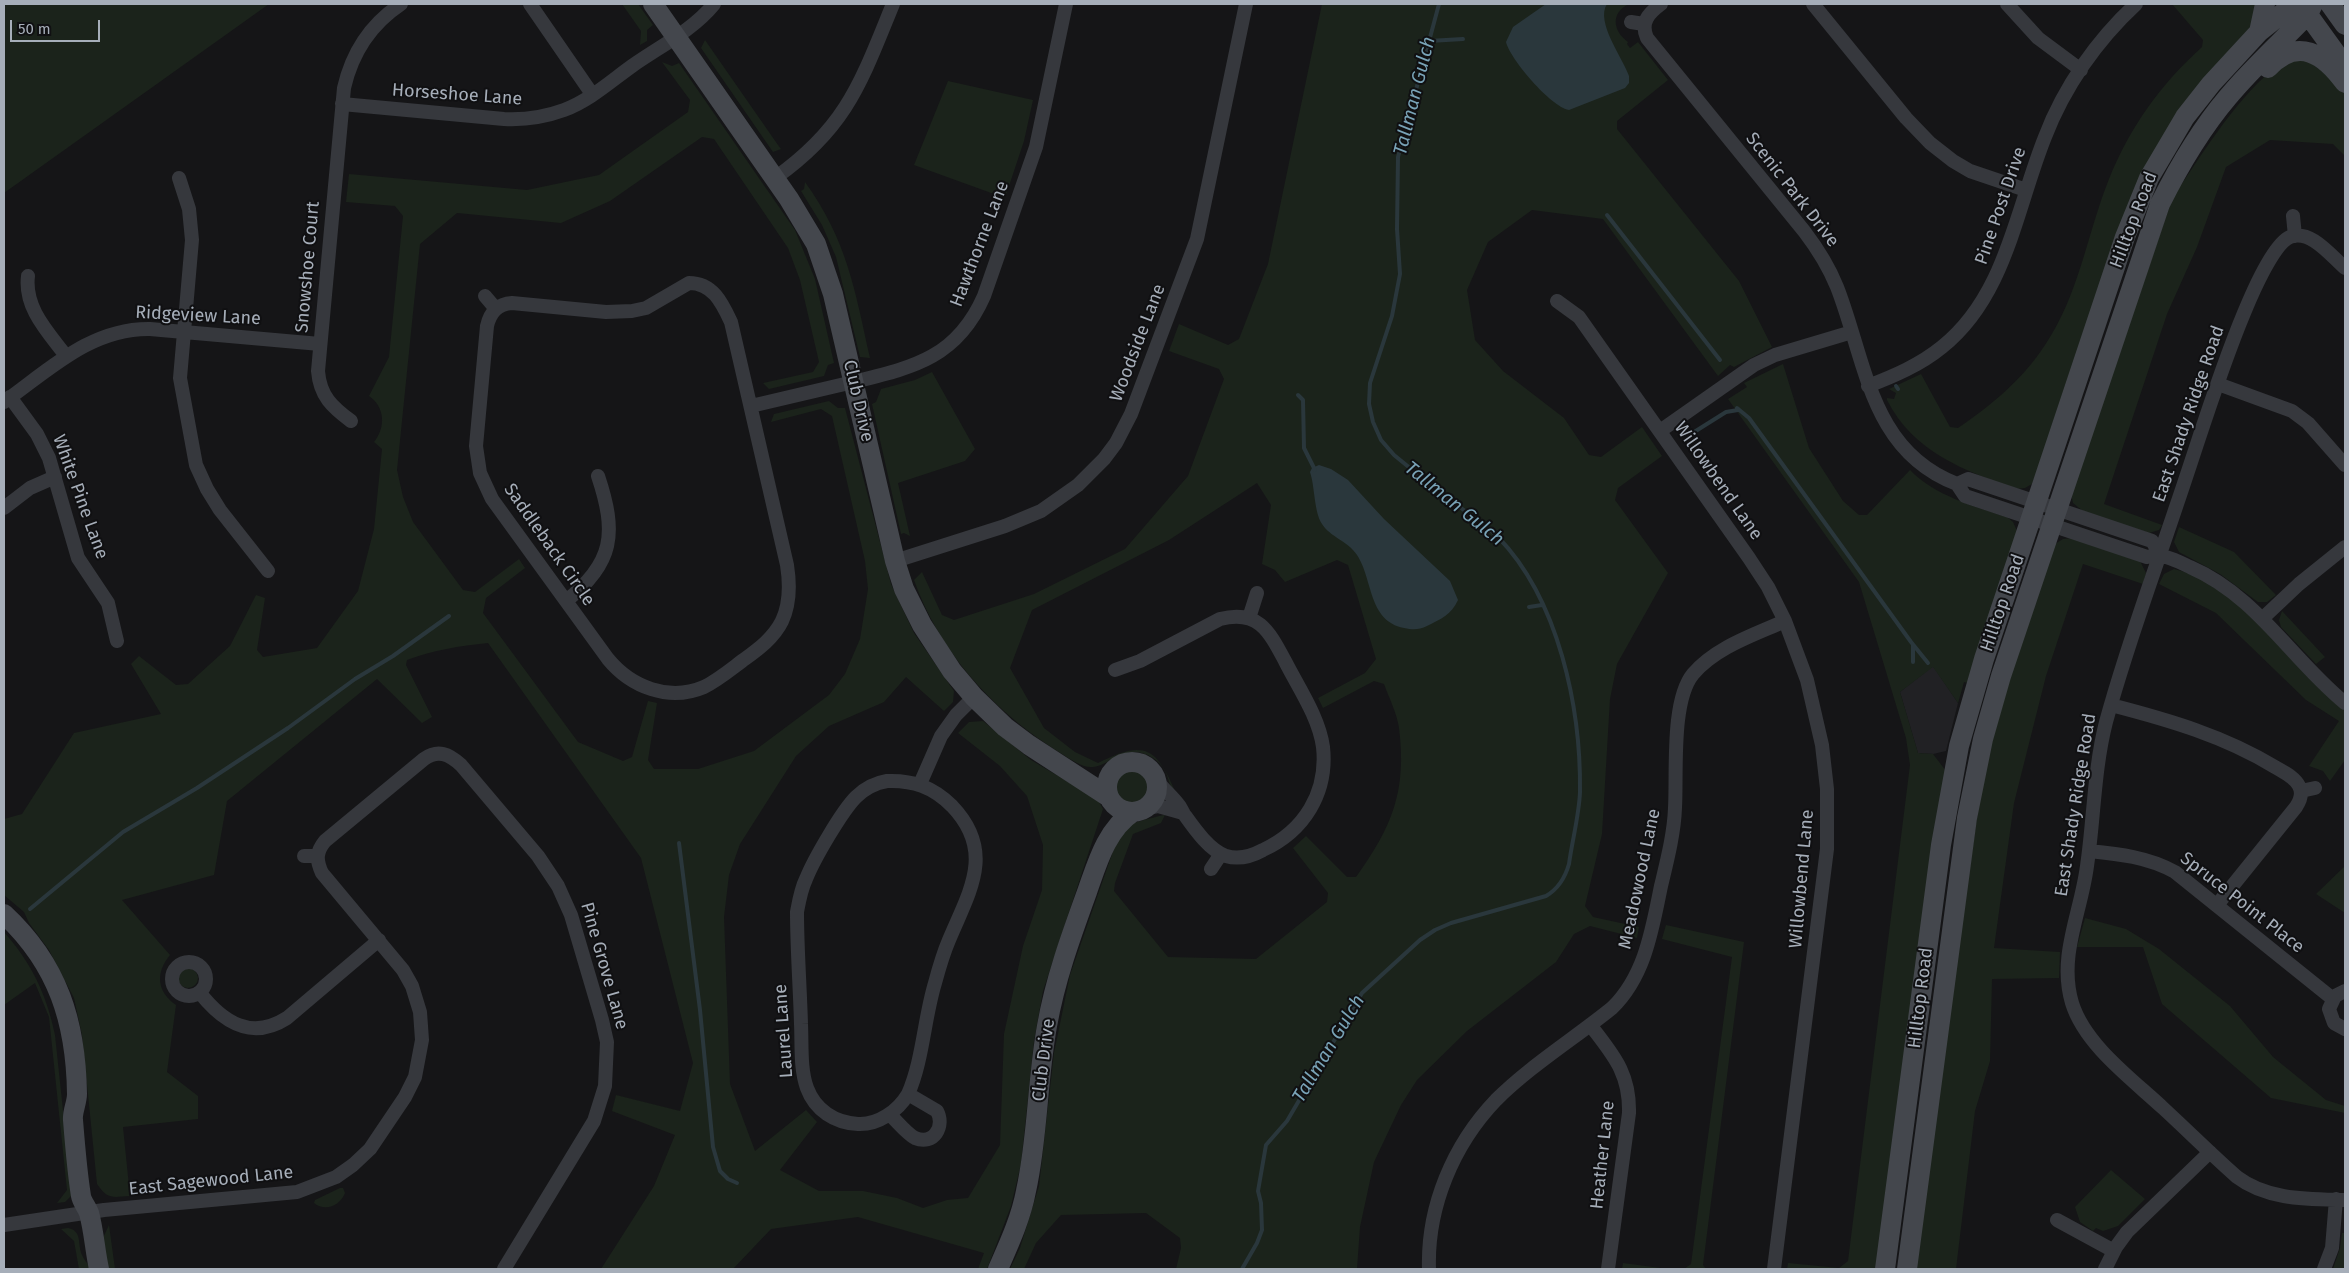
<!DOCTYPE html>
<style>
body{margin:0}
#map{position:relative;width:2349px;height:1273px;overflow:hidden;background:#151517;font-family:"Fira Sans",sans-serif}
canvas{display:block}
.frame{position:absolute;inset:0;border:5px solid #a6aeb9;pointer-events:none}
.scale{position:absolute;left:10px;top:20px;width:90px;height:22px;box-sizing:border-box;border:2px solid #a6aeb9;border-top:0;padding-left:6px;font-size:15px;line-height:18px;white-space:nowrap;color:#a6aeb9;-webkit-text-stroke:4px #101012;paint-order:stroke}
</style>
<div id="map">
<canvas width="2349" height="1273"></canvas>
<div class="frame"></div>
<div class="scale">50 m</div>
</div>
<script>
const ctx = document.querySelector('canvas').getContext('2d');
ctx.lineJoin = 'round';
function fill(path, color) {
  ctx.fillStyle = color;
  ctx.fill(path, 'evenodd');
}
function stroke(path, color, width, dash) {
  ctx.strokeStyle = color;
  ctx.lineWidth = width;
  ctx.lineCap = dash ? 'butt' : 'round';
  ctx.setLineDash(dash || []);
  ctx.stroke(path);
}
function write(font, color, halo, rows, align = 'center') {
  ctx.font = font + ' "Fira Sans",sans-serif';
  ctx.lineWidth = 4;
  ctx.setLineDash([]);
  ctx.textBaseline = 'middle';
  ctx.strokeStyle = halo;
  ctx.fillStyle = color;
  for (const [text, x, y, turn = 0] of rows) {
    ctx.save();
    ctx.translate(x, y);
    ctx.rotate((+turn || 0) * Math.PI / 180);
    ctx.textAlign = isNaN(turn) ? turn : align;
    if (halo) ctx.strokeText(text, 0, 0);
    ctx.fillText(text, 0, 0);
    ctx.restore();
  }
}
const built = new Path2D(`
 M 1933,666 L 1958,703 L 1946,751 L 1933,754 L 1918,753 L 1900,692 Z`);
const green = new Path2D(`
 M 4,4 L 269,4 L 4,193 Z
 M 622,4 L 638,4 L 653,25 L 647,30 L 647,41 L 640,45 L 641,31 Z
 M 1322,4 L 1629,4 C 1610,13 1613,31 1628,42 L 1627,44 L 1630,48 L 1638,42 L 1668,80 L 1617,121 L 1617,129 L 1739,281 L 1772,347 L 1734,367 L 1730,365 L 1718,376 L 1603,219 L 1532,210 L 1488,242 L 1467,290 L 1475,340 L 1503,371 L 1564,418 L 1589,455 L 1601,457 L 1642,427 L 1662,456 L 1618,488 L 1615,500 L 1668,573 L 1617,664 L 1610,699 L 1602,834 L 1585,906 L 1593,917 L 1639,927 L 1637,938 L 1590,926 L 1574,934 L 1556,962 L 1467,1031 L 1417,1080 L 1401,1105 L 1374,1162 L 1360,1227 L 1357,1269 L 1176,1269 L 1181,1248 L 1180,1238 L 1146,1213 L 1061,1215 L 1036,1243 L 1024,1269 L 1010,1269 L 1020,1248 L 1039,1186 L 1054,1053 L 1070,975 L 1119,834 C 1122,831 1125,827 1128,825 C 1133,823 1161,815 1165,815 L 1161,823 L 1133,834 L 1115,883 L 1114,891 L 1168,957 L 1256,959 L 1327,902 L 1328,893 L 1293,848 L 1306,836 L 1347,877 L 1356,877 C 1392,827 1407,791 1399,728 C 1397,713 1389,698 1384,684 L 1374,681 L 1323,708 L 1318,698 L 1365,673 L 1376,659 L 1348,565 L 1337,560 L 1285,582 L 1275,570 L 1262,564 L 1271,505 L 1257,483 L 1169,540 L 1032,610 L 1010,668 L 1044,728 L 1075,752 L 1098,763 C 1143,740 1156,746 1175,791 C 1168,785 1169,778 1165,771 C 1160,760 1146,752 1134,752 C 1117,752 1101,772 1084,766 C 1073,762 1061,753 1051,747 C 990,707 938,649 914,580 L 922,572 L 942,615 L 954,620 L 1034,594 L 1125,549 L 1188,476 L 1224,379 L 1219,369 L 1169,351 L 1179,324 L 1228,345 L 1239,339 L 1268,264 Z
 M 2172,4 L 2259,4 L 2249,30 L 2180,109 L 2032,484 L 2025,488 L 2016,489 C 1965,471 1913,452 1887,400 L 1887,398 L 1894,399 L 1896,393 L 1889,389 L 1921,374 L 1950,427 L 1958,428 C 1992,405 2022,380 2045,345 C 2079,295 2087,234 2109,179 C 2130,127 2160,85 2202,47 L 2203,40 Z
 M 705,40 L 778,145 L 781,149 L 773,152 L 701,48 Z
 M 2304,57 L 2345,90 L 2345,156 L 2333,144 L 2270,140 L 2226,167 L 2197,247 L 2167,314 L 2104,504 L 2162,525 L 2159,530 L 2149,533 L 2084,512 L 2073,503 L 2071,494 L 2172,199 C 2200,157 2233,103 2272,70 C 2280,64 2295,61 2304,57 Z
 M 662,62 L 672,66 L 679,63 L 795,230 L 815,279 L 834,363 L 828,365 L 824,376 L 769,389 L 763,383 L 813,372 L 819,362 L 800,280 L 788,248 L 714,139 L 702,137 L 610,201 L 561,223 L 457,213 L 420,244 L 397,470 L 403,497 L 413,522 L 463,590 L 475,592 L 519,559 L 525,568 L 486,598 L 483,613 L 578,742 L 623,761 L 632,757 L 648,701 L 657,703 L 648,760 L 654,769 L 698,769 L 754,751 L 829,695 L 845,674 L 860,639 L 868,589 L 865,561 L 832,416 L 821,409 L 771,422 L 774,414 L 829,401 L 838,408 L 845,408 L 891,584 L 914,633 L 954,691 L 953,702 L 944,711 L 906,677 L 884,702 L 829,726 L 796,756 L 740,844 L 729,875 L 724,917 L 730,1084 L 755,1151 L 806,1110 L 817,1122 L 780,1170 L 819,1191 L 863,1191 L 897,1198 L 923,1208 L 947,1200 L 968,1198 L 1000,1145 L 1004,1034 L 1023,946 L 1042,890 L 1043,845 L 1027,796 L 1000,766 L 958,733 L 969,722 L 983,721 L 1031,760 L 1075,786 L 1095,795 L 1103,809 L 1043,991 L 1034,1041 L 1021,1164 L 1011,1206 L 987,1269 L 978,1269 L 984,1253 L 858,1217 L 771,1229 L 733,1269 L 601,1269 L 654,1186 L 675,1135 L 612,1111 L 616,1095 L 680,1111 L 693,1063 L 641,858 L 488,643 C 459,646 434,650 407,660 L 406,665 L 432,717 L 422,723 L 377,679 L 227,801 L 214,875 L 122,900 L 170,955 C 155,973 157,992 176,1005 L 167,1072 L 198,1096 L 198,1119 L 123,1127 L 130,1196 C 112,1197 108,1200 97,1184 L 82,1035 L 74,998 L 49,950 L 29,923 L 24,912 L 4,895 L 4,819 L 22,814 L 74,733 L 161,714 L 131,664 L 139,656 L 176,685 L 188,684 L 230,646 L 256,595 L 265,598 L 257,650 L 263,657 L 317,648 L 358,591 L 374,529 L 382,449 L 374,442 C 386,427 385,407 369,396 L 389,357 L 403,216 L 395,206 L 346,202 L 349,174 L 527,190 L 599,175 L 688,112 L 690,100 Z
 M 948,81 L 1033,100 L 1024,141 L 1005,198 L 914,165 Z
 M 805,182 C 847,240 855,290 870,358 L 860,357 L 836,257 L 822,225 L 801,191 L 804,189 Z
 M 1783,364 L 1809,448 L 1843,501 L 1859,515 L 1867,515 L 1910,470 C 1935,496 1974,506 2007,517 L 2013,522 L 2017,531 L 1968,683 L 1964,682 L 1958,703 L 1933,667 L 1900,692 L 1918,753 L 1933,754 L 1946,771 L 1877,1269 L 1787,1269 L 1788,1263 L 1839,1268 L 1848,1261 L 1910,765 L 1906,738 L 1859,582 L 1728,399 L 1747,387 L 1744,383 Z
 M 932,372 L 975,449 L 965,461 L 898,483 L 910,536 L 904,533 L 901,534 L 872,404 L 876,402 L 881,389 L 915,380 Z
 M 2179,527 L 2234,552 L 2276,595 L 2267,602 L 2258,602 L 2220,574 L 2179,552 L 2174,542 Z
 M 2072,538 L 2140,561 L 2146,573 L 2143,584 L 2083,564 L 2046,676 L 2014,803 L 1994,948 L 2060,952 L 2059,978 L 1992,979 L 1990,1061 L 1975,1111 L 1956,1269 L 1915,1269 L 1945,1040 L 1984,769 L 2004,692 L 2055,544 L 2063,539 Z
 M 2174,569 C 2243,585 2292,668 2345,711 L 2345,760 L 2330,781 L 2323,771 L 2309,766 L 2339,721 L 2306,700 L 2216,613 L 2159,584 L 2164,574 Z
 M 2282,611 L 2325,657 L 2316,664 L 2281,627 L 2279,620 Z
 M1115 786a17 17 0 1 1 34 0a17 17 0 1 1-34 0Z
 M 2345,866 L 2345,913 L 2316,894 Z
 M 2085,918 L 2126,929 L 2159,949 L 2230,1006 L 2273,1057 L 2326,1100 L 2345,1106 L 2345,1113 L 2271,1098 L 2162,1004 L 2143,947 L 2077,947 Z
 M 1666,925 L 1744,942 L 1703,1265 L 1706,1269 L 1684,1269 L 1691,1264 L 1732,957 L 1662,939 Z
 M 4,932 C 31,962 47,995 55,1035 L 72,1195 L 65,1202 L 57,1203 L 67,1190 L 49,1017 L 35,983 L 4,1005 Z
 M178 978a10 10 0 1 1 20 0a10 10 0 1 1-20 0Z
 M 2111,1170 L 2145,1199 L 2118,1226 L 2103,1231 L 2096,1228 L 2093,1231 L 2080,1222 L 2075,1207 Z
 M 340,1188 L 343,1188 L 345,1193 C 340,1206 325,1212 314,1203 L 315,1200 Z
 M 109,1225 L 115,1269 L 107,1269 L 102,1240 Z
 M 68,1228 C 83,1231 77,1244 82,1255 C 84,1260 88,1263 90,1269 L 79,1269 L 74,1241 L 61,1229 Z
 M 2342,1233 L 2345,1233 L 2345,1269 L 2333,1269 L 2340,1248 Z
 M 1623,1263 L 1668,1269 L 1622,1269 Z`);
const water = new Path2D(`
 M 1546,4 L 1607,4 C 1595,22 1623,58 1629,76 L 1629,83 L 1625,88 L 1569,110 C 1551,107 1510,59 1506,42 L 1513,27 Z
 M 1319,465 L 1331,469 L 1348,480 L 1384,519 L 1450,581 L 1458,600 C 1451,615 1441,619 1427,626 C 1419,630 1413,630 1404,628 C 1368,621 1373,579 1357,555 C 1348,541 1330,537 1322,524 C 1314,512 1315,487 1310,472 L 1312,468 Z`);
const stream = new Path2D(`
 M 1429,41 L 1463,39
 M 1607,215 L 1720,360
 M 1896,386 L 1898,389
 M 1298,395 L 1303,400 L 1304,448 L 1315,470
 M 1737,408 L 1749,418 L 1911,642 L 1928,663
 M 1691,434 L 1726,412 L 1738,410
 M 1529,607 L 1542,605
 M 1913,662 L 1913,645
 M 679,843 L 700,1010 L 713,1147 L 720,1171 L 728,1179 L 737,1183
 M 30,909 L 123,832 L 197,788 L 288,728 L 355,679 L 393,656 L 449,616
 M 1242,1269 L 1257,1243 L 1262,1230 L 1261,1203 L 1258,1191 L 1266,1145 L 1287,1121 L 1362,993 L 1420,940 L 1435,930 L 1451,923 L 1546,896 C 1558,889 1565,878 1569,864 C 1572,841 1579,816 1580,792 C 1581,708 1559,600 1498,537 C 1489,528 1476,520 1465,511 C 1441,493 1417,474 1394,455 L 1381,440 L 1373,422 L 1369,404 L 1370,383 L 1392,316 L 1400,274 L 1397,229 L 1398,157 L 1439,4`);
const street = new Path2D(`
 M 530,4 L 592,94
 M 1661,4 C 1649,13 1640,22 1647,38 L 1804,231 C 1817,248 1829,267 1837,287 C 1866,361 1870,451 1957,484
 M 1813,4 L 1906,118 L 1930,143 L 1953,161 L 1970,171 L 2026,190
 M 2007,4 L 2038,38 L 2081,70
 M 1631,22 L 1644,24
 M 342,104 L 504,119 C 525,120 545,117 564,110 C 589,101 611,81 632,66 C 659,47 693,30 714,4
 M 179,178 L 189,209 L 192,240 L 180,378 L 196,465 L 207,489 L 220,510 L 268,571
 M 775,178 C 847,127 861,82 893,4
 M 2293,216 L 2295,236
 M 2345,268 C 2331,256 2311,229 2290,237 C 2273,244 2251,296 2244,313 C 2218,375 2199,440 2177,504 C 2153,576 2126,648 2106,722 C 2094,769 2094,818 2087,866 C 2081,913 2058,956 2072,1003 C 2085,1045 2132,1079 2163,1108 C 2188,1131 2212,1155 2237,1177 C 2267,1200 2308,1199 2345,1200
 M 28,276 C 24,308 48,332 66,356
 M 689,283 C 713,283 722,303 731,322 L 787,565 C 790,584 790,604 782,621 C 773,639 757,650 742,661 C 730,670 718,680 704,687 C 669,702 631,687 608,659 L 492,499 L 480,473 L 476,446 L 487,326 C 490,313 497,304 512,303 L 606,312 L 632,311 L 646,308 Z
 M 485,296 L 496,309
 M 1557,301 L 1579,317 L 1749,558 L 1768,587 L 1785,621 L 1807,680 L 1822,745 L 1827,789 L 1827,849 L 1774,1269
 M 2218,384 L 2292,411 L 2308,423 L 2345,465
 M 1868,386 C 1894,376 1920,365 1942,347 C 2006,296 2016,209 2045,137 C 2064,87 2097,40 2136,4
 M 10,397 L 37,434 L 49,458 L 78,558 L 108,603 L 117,641
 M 4,402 C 49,370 91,328 150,329 L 320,344
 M 751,406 C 784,398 816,391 849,383 C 910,368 956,360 984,296 L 1036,147 L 1066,4
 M 351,421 C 332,407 320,396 318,371 L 344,88 C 352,53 371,24 401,4
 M 1660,431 L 1754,365 L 1775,355 L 1852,332
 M 1957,484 L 1965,496 L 2147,557 C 2164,553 2175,560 2190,567 C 2257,596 2291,659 2345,703
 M 1957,484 L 1968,479 L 2152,541 L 2160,554
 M 4,508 L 30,488 L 55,477
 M 895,561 L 1005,526 L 1041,511 L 1078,485 L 1104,459 L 1116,443 L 1131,414 L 1197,239 L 1246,4
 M 566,601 C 614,563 617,533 598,476
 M 1249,618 L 1257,593
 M 2263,618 L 2299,584 L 2345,547
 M 1115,670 L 1140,661 L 1220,619 C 1258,609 1269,631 1285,661 C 1298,687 1319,717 1323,747 C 1328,793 1304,831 1263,850 C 1252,856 1239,860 1226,856 C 1209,850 1194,828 1184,814 C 1182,811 1181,807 1178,804 C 1171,795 1163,789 1156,779
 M 2111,705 C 2169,720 2224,736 2275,767 C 2283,772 2295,777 2299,786 C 2303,793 2300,801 2296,807 L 2217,905
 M 887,781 C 913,780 933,787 952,806 C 996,852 969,892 949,940 C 943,954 939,968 935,983 C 924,1019 923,1060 908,1094 C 898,1111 878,1125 858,1124 C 835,1123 815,1110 807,1088 C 800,1069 802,1044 801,1024 C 800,987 797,949 797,912 C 799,901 801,889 806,879 C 814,859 842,811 856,797 C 865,788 875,783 887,781 Z
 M 920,784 L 941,736 L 956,715 L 974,697
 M 2301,791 L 2315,788
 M 1147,808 L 1158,806 L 1183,813
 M 2089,851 C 2119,854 2148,857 2175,872 L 2333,999
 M 304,856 L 317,856
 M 1211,869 L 1221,854
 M172 979a17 17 0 1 1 34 0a17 17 0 1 1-34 0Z
 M 2345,991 L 2335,996 L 2329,1009 L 2334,1023 L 2345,1029
 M 200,993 C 223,1022 251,1041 287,1018 L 379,940
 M 1591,1026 C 1613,1055 1630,1073 1629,1113 L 1608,1269
 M 889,1114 C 897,1121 906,1133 915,1138 C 934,1146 945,1126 937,1111 L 908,1094
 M 2057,1220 L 2114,1251
 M 4,1225 L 104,1210 L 297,1192 L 336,1177 L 353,1165 L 370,1149 L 405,1097 L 415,1077 L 422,1040 L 420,1012 L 412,986 L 403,970 L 322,873 C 316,860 316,852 325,841 L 424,759 C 438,749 449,754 461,765 L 538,856 L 558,886 L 571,915 L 602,1020 L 607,1042 L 605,1086 L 594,1121 L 504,1269
 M 1429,1269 C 1427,1207 1453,1145 1496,1100 C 1530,1066 1575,1038 1612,1008 C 1645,976 1652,930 1661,886 C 1667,861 1674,834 1675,808 C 1677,772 1671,701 1693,674 C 1716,647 1754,635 1785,621
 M 2105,1269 L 2116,1247 L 2127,1232 L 2210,1152
 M 2324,1269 L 2332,1248 L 2336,1199`);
const secondary = new Path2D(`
 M 653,4 L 789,199 L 816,244 L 833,294 L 895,561 L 904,589 L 922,625 L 952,671 L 974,697 L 1005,727 L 1029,745 L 1109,797
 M 2330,4 L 2345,25
 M 2301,5 L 2345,66
 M 2259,32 L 2265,4
 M 2268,68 C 2298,36 2324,54 2345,83
 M1107 787a25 25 0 1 1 50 0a25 25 0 1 1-50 0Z
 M 4,914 C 58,964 76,1022 77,1094 C 77,1103 72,1112 73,1120 C 75,1145 77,1171 81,1196 C 82,1202 87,1207 89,1213 C 94,1231 95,1251 99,1269
 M 998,1269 C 1009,1244 1021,1218 1026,1191 C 1038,1137 1037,1081 1047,1026 C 1055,980 1071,936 1087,892 C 1097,864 1106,830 1133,812
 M 1885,1269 L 1941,845 L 1959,746 L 1984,659 L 2125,237 L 2149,178 L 2185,117 L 2211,84 L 2259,32 L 2294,4
 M 1907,1269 L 1967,818 L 1983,739 L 2001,676 L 2160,204 C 2179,166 2200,130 2228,97 C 2252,68 2281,42 2308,14 L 2313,4`);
const streetNames = [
 ["Horseshoe Lane",457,95,4],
 ["Scenic Park Drive",1792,190,52],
 ["Pine Post Drive",2001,206,-71],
 ["Hilltop Road",2134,220,-69],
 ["Hawthorne Lane",980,244,-69],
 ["Snowshoe Court",308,267,-85],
 ["Ridgeview Lane",198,316,3],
 ["Woodside Lane",1138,343,-69],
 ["Club Drive",858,401,77],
 ["East Shady Ridge Road",2189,414,-71],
 ["Willowbend Lane",1718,481,55],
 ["White Pine Lane",80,497,70],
 ["Saddleback Circle",549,545,55],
 ["Hilltop Road",2003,603,-71],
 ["East Shady Ridge Road",2076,805,-81],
 ["Meadowood Lane",1640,879,-78],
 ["Willowbend Lane",1802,879,-85],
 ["Spruce Point Place",2242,903,38],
 ["Pine Grove Lane",604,966,74],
 ["Hilltop Road",1921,998,-83],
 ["Laurel Lane",784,1031,-94],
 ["Club Drive",1044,1060,-83],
 ["Heather Lane",1603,1155,-84],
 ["East Sagewood Lane",211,1181,-6]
];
const waterNames = [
 ["Tallman Gulch",1415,96,-76],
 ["Tallman Gulch",1454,504,39],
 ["Tallman Gulch",1329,1049,-59]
];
fill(built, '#212124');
fill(green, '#1b231b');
fill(water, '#2a373c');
stroke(stream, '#2a373c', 4);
stroke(street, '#36383d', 14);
stroke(secondary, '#44474d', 20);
write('18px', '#a6aeb9', '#101012', streetNames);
write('italic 19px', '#79a3b7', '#101012', waterNames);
</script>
